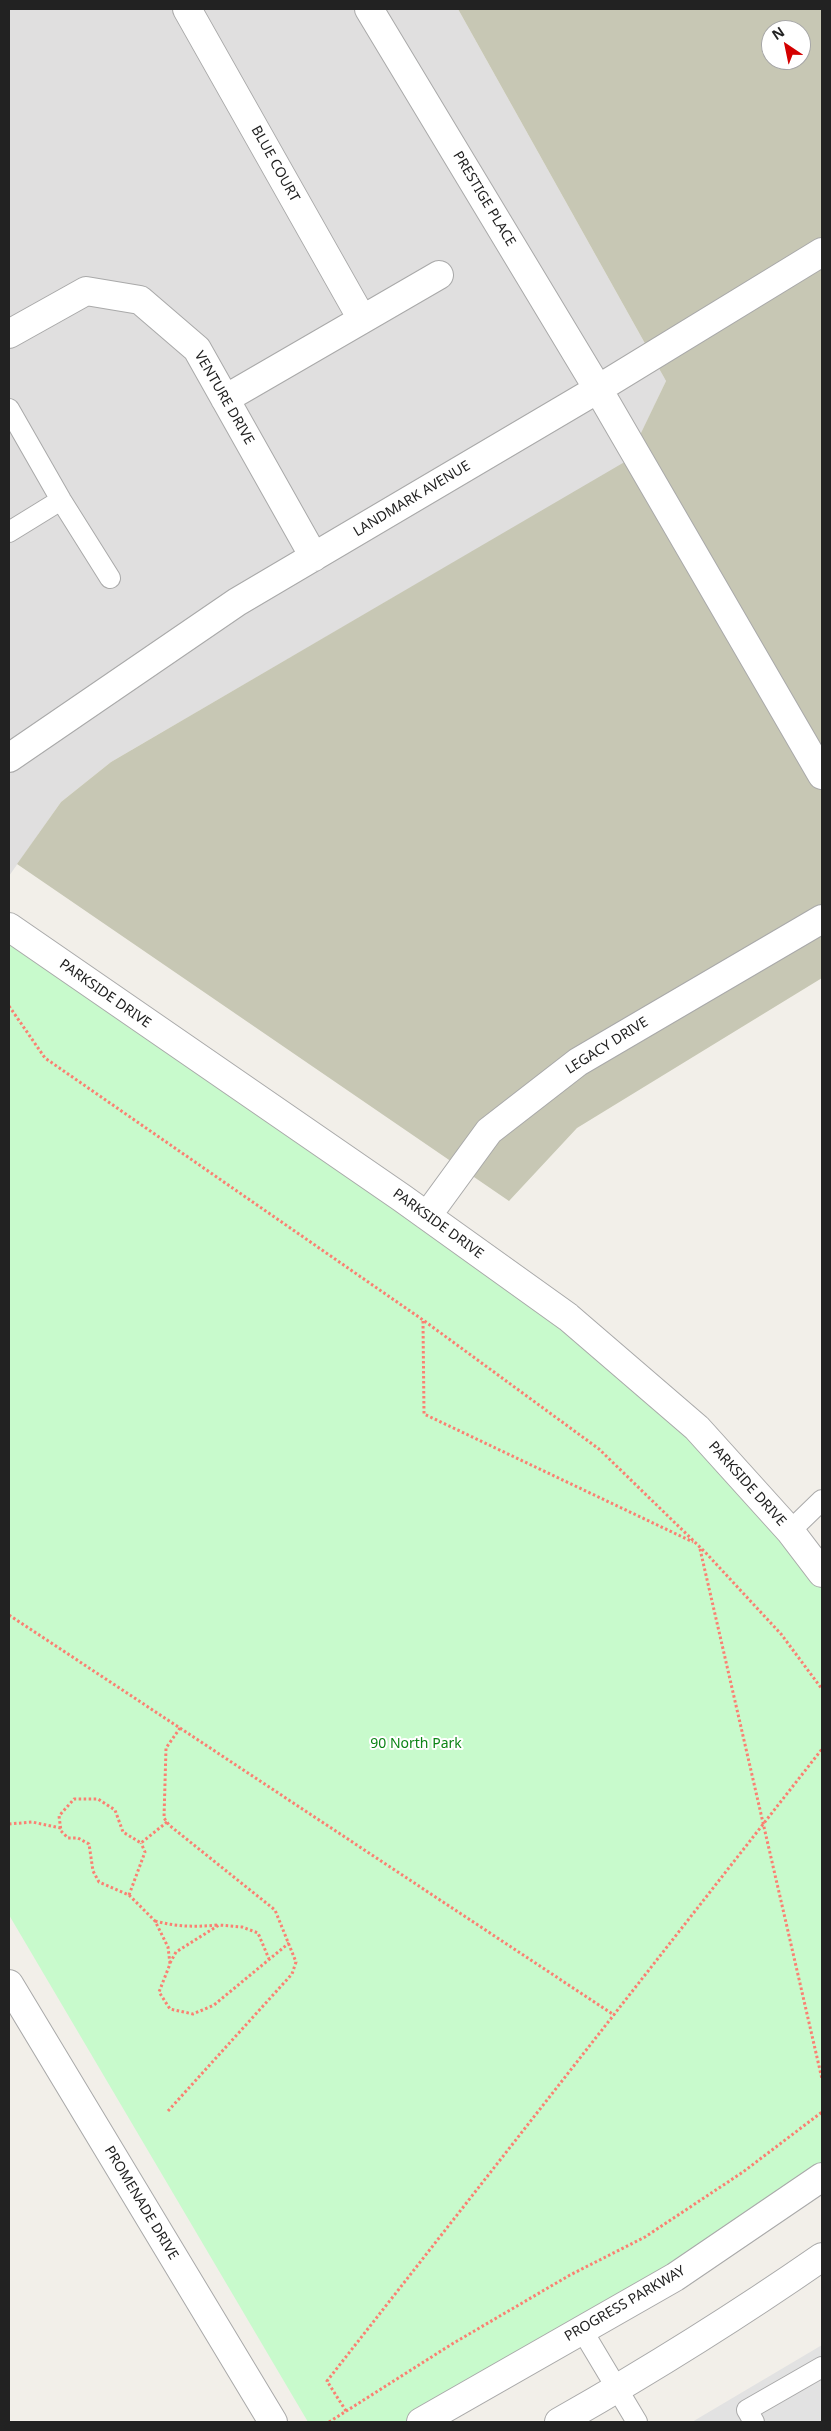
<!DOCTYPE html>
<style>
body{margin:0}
#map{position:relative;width:831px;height:2431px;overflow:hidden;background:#f2efe9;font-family:"Noto Sans",sans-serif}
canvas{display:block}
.frame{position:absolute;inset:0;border:10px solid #222;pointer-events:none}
.north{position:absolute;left:761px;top:20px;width:50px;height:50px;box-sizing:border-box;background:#fff;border:1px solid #a7a7a7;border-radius:50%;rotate:326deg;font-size:14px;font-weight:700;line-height:20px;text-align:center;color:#222}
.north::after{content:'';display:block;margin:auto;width:18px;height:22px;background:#d40000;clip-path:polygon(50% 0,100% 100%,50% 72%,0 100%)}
</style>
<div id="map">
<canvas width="831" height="2431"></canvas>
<div class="frame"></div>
<div class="north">N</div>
</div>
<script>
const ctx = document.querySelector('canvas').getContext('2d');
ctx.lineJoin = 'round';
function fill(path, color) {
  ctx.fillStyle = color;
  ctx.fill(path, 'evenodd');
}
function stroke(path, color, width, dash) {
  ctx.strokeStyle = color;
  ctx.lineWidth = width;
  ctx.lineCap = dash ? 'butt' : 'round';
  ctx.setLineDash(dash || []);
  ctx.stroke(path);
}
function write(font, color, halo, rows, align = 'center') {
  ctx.font = font + ' "Noto Sans",sans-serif';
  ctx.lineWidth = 4;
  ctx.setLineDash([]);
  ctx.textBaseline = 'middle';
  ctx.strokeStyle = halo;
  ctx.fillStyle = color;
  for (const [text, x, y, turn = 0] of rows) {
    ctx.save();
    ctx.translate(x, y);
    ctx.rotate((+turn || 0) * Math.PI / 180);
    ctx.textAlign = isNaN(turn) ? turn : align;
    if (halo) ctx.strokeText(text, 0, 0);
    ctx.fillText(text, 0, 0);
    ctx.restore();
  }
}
const residential = new Path2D(`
 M 9,9 L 458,9 L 666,381 L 628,461 L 111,762 L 61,802 L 9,876 Z`);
const construction = new Path2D(`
 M 458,9 L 822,9 L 822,978 L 577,1128 L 509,1201 L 17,864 L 61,802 L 111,762 L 628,460 L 666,381 ZM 771,30 L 801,30 L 801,60 L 771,60 Z`);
const park = new Path2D(`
 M 9,927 L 568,1317 L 822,1573 L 822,2177 L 421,2422 L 308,2422 L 9,1915 Z`);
const parking = new Path2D(`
 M 822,2345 L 822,2422 L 692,2422 Z`);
const path = new Path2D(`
 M 9,1006 L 45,1058 L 423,1320 L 599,1449 L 705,1552 L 781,1634 L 822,1689
 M 423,1321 L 424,1414 L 693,1542
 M 700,1549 L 822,2079
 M 9,1615 L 614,2015
 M 167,1822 L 141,1843 L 123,1832 L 115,1810 L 98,1799 L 74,1799 L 59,1816 L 61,1831 L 68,1838 L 78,1838 L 89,1844 L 93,1871 L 99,1882 L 129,1895 L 155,1921 L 168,1947 L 170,1964 L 159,1992 L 170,2009 L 193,2014 L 214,2005 L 289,1943
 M 9,1824 L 32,1822 L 61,1828
 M 129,1895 L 145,1852 L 141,1843
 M 155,1921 C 177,1927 196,1927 218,1925
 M 170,1963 L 176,1952 L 219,1925 L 242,1927 L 258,1933 L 269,1959
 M 168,2111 L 292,1974 L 296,1962 L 275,1910 L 169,1825 L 164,1818 L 166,1748 L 180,1728
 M 346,2411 L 327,2381 L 822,1749
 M 329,2422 L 452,2344 L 570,2275 L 645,2237 L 743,2172 L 822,2112`);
const lane = new Path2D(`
 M 9,409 L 61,500 L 110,578
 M 9,532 L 61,500
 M 790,1531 L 822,1500
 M 582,2330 L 637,2422
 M 754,2422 L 747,2410 L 822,2367`);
const street = new Path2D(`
 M 187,9 L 362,319
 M 369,9 L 598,389 L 822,775
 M 9,334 L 86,291 L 140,300 L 197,349 L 314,557
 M 225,399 L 439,275
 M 9,758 L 237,602 L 598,389 L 822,252
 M 9,927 L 402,1198 L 568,1317 L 697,1428 L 790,1531 L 822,1573
 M 427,1216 L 489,1131 L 578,1062 L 822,919
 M 9,1984 L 273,2422
 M 421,2422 L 675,2277 L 822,2177
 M 559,2422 C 649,2371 737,2316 822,2257`);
const streetNames = [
 ["BLUE COURT",275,164,61],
 ["PRESTIGE PLACE",484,199,59],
 ["VENTURE DRIVE",224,398,60],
 ["LANDMARK AVENUE",412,499,-31],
 ["PARKSIDE DRIVE",105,994,35],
 ["LEGACY DRIVE",607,1046,-32],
 ["PARKSIDE DRIVE",438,1224,36],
 ["PARKSIDE DRIVE",747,1484,48],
 ["PROMENADE DRIVE",141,2203,59],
 ["PROGRESS PARKWAY",625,2304,-30]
];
const parkNames = [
 ["90 North Park",416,1744]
];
fill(residential, '#e0dfdf');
fill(construction, '#c7c7b4');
fill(park, '#c8facc');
fill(parking, '#e2e2e2');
stroke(lane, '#a9a9a9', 22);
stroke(street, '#a9a9a9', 30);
stroke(path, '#fa8072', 3, [2.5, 2.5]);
stroke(lane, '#fff', 20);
stroke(street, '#fff', 28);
write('14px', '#222', '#fff', streetNames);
write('14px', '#0c8416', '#fff', parkNames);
</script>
